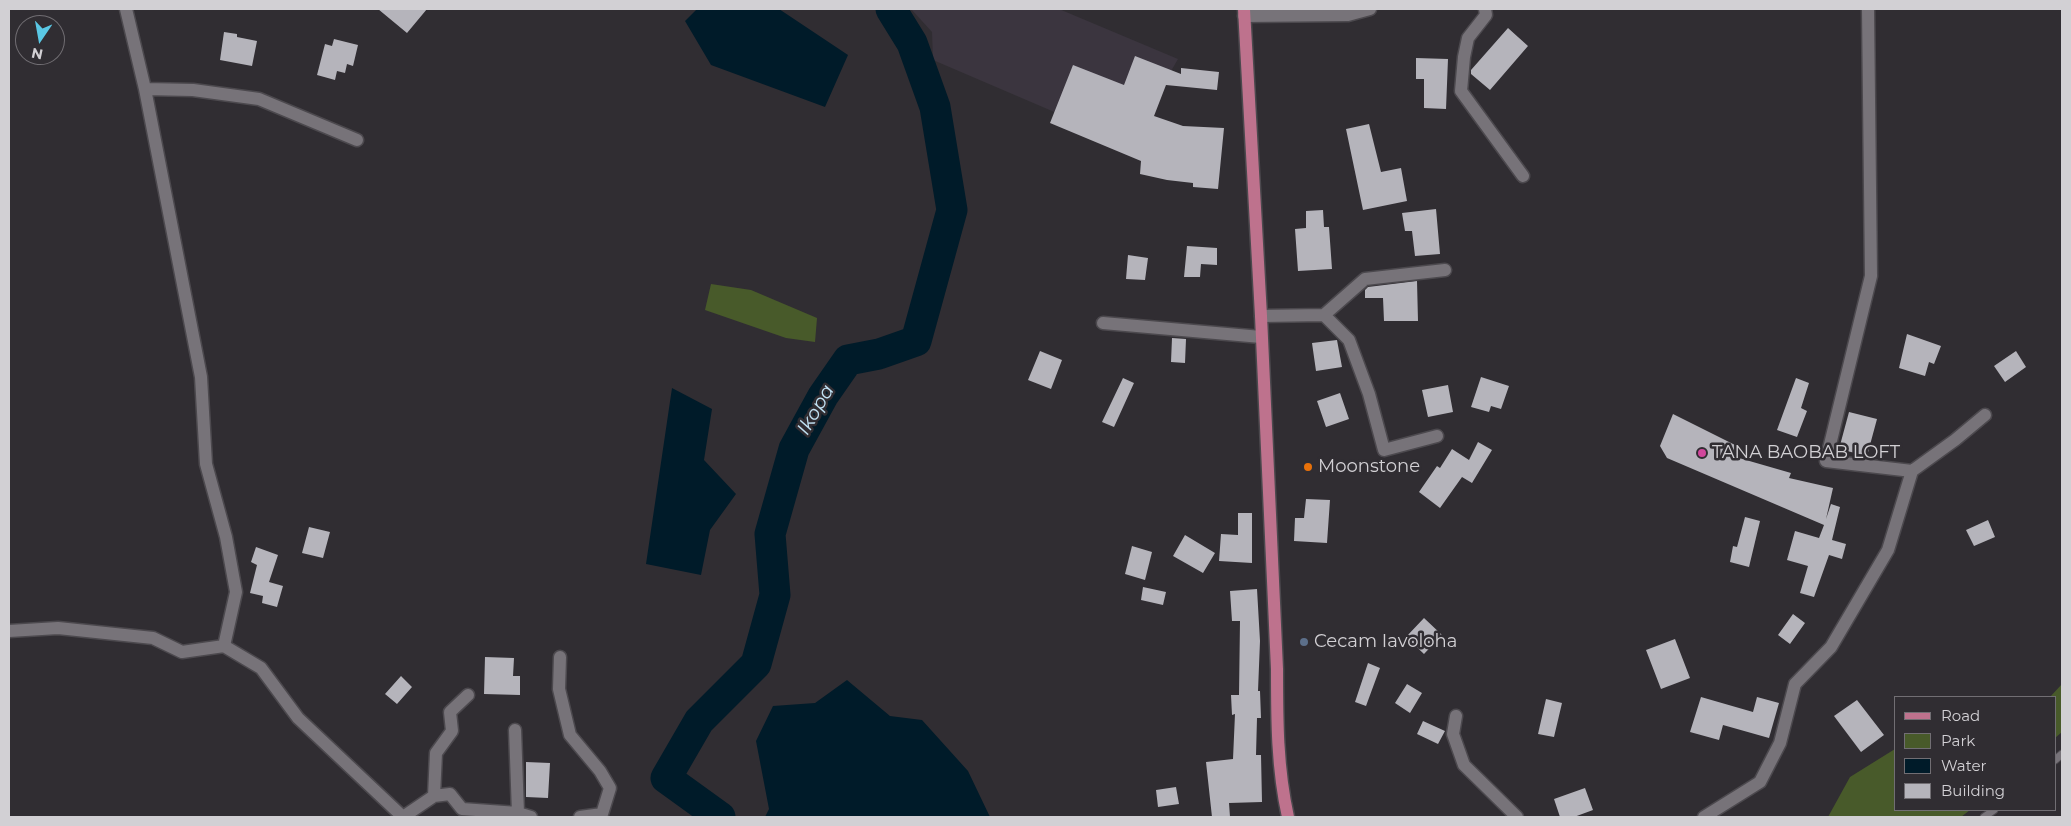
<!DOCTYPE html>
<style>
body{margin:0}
#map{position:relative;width:2071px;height:826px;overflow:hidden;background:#302d32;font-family:Montserrat,sans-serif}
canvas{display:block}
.frame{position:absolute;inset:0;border:10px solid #d2d0d4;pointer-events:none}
.legend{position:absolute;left:1894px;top:696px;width:162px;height:115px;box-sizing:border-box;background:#302d32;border:1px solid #716e73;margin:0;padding:6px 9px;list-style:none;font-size:15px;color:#d2d0d4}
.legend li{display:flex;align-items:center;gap:10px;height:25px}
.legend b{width:25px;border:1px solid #716e73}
.north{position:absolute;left:15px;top:15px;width:50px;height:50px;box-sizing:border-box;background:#302d32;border:1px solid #716e73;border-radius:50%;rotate:192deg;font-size:14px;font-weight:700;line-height:20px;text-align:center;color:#d2d0d4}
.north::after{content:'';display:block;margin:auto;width:18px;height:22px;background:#5ac8e5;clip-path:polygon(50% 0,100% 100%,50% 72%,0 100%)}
</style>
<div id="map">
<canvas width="2071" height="826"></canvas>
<div class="frame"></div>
<ul class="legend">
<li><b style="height:6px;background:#be728d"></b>Road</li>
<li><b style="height:14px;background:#485a2a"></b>Park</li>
<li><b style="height:14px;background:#001b29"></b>Water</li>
<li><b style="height:14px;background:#b5b4bb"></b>Building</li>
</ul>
<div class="north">N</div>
</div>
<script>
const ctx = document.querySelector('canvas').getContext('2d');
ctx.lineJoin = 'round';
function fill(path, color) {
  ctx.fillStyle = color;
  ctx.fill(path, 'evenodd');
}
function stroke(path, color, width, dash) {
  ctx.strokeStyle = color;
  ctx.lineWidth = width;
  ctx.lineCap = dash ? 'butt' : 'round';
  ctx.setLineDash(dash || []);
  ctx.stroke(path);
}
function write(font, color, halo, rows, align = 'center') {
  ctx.font = font + ' Montserrat,sans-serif';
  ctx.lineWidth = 5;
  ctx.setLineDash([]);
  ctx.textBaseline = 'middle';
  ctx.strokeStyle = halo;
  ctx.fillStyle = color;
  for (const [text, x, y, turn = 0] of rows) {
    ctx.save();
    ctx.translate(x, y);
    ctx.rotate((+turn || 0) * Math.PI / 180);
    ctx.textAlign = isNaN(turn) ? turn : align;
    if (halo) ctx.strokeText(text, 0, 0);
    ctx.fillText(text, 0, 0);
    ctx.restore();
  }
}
const built = new Path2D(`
 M 911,9 L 1059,9 L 1178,59 L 1129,144 L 933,60 L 932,32 Z`);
const green = new Path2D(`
 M 711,284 L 751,290 L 817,318 L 815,342 L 786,338 L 705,310 Z
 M 2062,684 L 2062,732 L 2055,738 L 2055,697 L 2050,697 Z
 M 1895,749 L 1895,810 L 1970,810 L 1961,817 L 1828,817 L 1850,777 Z`);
const water = new Path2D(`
 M 697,9 L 779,9 L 848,55 L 825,107 L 711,65 L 685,21 Z
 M 672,388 L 712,409 L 704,460 L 736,494 L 710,530 L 701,575 L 646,564 Z
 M 847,680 L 890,716 L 922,720 L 968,771 L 990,817 L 765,817 L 769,809 L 756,741 L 773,706 L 815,703 Z`);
const river = new Path2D(`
 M 720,817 L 666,778 L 699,721 L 756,664 L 775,595 L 770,534 L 794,449 L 823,396 L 848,360 L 879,354 L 916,341 L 952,210 L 935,107 L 912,43 L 891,9`);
const building = new Path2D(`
 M 378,9 L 427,9 L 407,33 Z
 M 1508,28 L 1528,46 L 1490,90 L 1471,74 L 1471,70 Z
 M 224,32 L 237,34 L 237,37 L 257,41 L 252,66 L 220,60 Z
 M 334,39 L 358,45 L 353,66 L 347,64 L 345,73 L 337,71 L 335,80 L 317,75 L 325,44 L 332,46 Z
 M 1135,56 L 1181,74 L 1181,68 L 1219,72 L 1217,90 L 1166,85 L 1154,116 L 1183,126 L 1224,128 L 1218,189 L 1193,187 L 1193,183 L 1167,180 L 1140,174 L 1141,161 L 1050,123 L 1073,65 L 1124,85 Z
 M 1416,58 L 1448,59 L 1446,109 L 1424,108 L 1424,79 L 1416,79 Z
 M 1369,124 L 1381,172 L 1401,168 L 1407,201 L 1363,210 L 1346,129 Z
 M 1436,209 L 1440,254 L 1415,256 L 1412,231 L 1405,231 L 1402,213 Z
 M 1323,210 L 1324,227 L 1329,227 L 1332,269 L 1298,271 L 1295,229 L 1306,228 L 1306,211 Z
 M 1187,246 L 1217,248 L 1217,265 L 1201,264 L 1200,277 L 1184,277 Z
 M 1128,255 L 1148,258 L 1145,280 L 1126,279 Z
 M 1417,281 L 1418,321 L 1384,321 L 1383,298 L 1365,298 L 1365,290 L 1368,287 Z
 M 1907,334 L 1941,346 L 1934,364 L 1929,362 L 1925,376 L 1899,368 Z
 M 1172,338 L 1186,339 L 1185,363 L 1171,362 Z
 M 1337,340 L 1342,367 L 1316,371 L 1312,343 Z
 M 1040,351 L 1062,360 L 1051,389 L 1028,380 Z
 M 2016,351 L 2026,367 L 2005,382 L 1994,366 Z
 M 1481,377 L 1509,386 L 1501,409 L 1491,406 L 1489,412 L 1471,407 Z
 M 1123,378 L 1134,383 L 1114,427 L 1102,422 Z
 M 1796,378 L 1809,383 L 1801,408 L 1807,411 L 1797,437 L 1777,430 Z
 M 1448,385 L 1453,412 L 1428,417 L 1422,390 Z
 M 1340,393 L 1349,419 L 1326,427 L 1317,401 Z
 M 1849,412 L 1877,419 L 1867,456 L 1839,449 Z
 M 1673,414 L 1741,448 L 1739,458 L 1791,473 L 1789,478 L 1833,488 L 1826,519 L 1831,504 L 1840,507 L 1832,540 L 1846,544 L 1842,559 L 1829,555 L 1814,597 L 1800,593 L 1808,566 L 1787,560 L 1795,531 L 1819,538 L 1824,525 L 1667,458 L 1660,446 Z
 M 1478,442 L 1492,450 L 1472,483 L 1462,477 L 1440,508 L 1419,492 L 1437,466 L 1440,468 L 1452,449 L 1469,460 Z
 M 1306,499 L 1330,500 L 1327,543 L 1294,541 L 1295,518 L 1304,518 Z
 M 1238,513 L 1252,513 L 1252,563 L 1219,561 L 1221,534 L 1238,535 Z
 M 1745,517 L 1760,521 L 1749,567 L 1730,562 L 1733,546 L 1737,547 Z
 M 1988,520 L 1995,537 L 1974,546 L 1966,530 Z
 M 309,527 L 330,532 L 323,558 L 302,553 Z
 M 1185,535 L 1215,553 L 1203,573 L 1173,556 Z
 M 1132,546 L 1152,552 L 1145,580 L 1125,574 Z
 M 256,547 L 278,555 L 269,582 L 283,586 L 277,607 L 262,603 L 263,596 L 250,593 L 257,565 L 251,562 Z
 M 1143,587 L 1166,592 L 1163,605 L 1141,600 Z
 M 1257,589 L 1260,641 L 1258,691 L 1260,691 L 1261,718 L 1257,718 L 1256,755 L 1261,755 L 1262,802 L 1229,803 L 1230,817 L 1212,817 L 1206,762 L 1233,759 L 1235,714 L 1232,715 L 1231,695 L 1239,695 L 1240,621 L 1232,621 L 1230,591 Z
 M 1793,614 L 1805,623 L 1790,644 L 1778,635 Z
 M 1424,618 L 1442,635 L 1424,654 L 1406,637 Z
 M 1675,639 L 1690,678 L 1661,689 L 1646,650 Z
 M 485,657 L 514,658 L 513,676 L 520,676 L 520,695 L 484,694 Z
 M 1368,663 L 1380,668 L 1366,706 L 1355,702 Z
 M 401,676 L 412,687 L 397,704 L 385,694 Z
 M 1407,684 L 1422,693 L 1410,713 L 1395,703 Z
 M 1701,697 L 1753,712 L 1757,697 L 1779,703 L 1769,738 L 1723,725 L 1719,740 L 1690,732 Z
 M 1546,699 L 1562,703 L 1554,737 L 1538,734 Z
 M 1857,700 L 1884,735 L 1861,752 L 1834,716 Z
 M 1423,721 L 1445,731 L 1438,744 L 1417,734 Z
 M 526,762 L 550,763 L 548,798 L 526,797 Z
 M 1176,787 L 1179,804 L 1158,807 L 1156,790 Z
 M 1585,788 L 1593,810 L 1574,817 L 1560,817 L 1554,799 Z`);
const service = new Path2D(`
 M 2055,760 L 2062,754
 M 1984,817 L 1994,810`);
const minor = new Path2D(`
 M 126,9 L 145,89 L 201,377 L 206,464 L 226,537 L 236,592 L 224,646 L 261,668 L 298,718 L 403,817
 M 1485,9 L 1486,15 L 1468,38 L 1464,57 L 1461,91 L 1523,176
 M 1868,9 L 1871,276 L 1826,461 L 1912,471
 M 1244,16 L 1348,15 L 1370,9
 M 145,89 L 193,90 L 259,99 L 357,140
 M 1324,315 L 1365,279 L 1445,270
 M 1261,316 L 1324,315 L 1349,340 L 1369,394 L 1384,450 L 1437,436
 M 1103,323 L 1261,337
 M 9,631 L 58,628 L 153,638 L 182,652 L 224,646
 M 560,657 L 559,689 L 570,735 L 600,771 L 610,788 L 602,814 L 580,817
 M 1456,716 L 1453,734 L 1464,765 L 1517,817
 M 515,730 L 518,813
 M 434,796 L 436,753 L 452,731 L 450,712 L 468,695
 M 403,817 L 434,796 L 450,794 L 462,809 L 518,813 L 531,817
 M 1704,817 L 1760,782 L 1780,743 L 1795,684 L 1831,647 L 1888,550 L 1912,471 L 1955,440 L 1985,415`);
const primary = new Path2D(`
 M 1244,9 L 1261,316 L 1277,669 C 1277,719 1277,768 1288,817`);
const markers = [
 [1702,453,5,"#d1479c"],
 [1308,467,5,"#e8710a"],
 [1304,642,5,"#5c6f8a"]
];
const poiNames = [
 ["TANA BAOBAB LOFT",1712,453],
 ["Moonstone",1318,467],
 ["Cecam Iavoloha",1314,642]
];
const waterNames = [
 ["Ikopa",816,410,-60]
];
fill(built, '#3b353f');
fill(green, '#485a2a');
fill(water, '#001b29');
stroke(river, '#001b29', 31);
fill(building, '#b5b4bb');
stroke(service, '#4c494e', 9);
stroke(minor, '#4c494e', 15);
stroke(primary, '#4c494e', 15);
stroke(service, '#777379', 7);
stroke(minor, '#777379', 12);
stroke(primary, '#be728d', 12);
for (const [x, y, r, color] of markers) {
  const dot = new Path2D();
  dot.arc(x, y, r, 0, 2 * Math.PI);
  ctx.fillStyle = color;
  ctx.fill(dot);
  stroke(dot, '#302d32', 2);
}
write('18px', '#d2d0d4', '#302d32', poiNames, 'left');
write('italic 19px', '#c1e2f4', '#302d32', waterNames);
</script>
